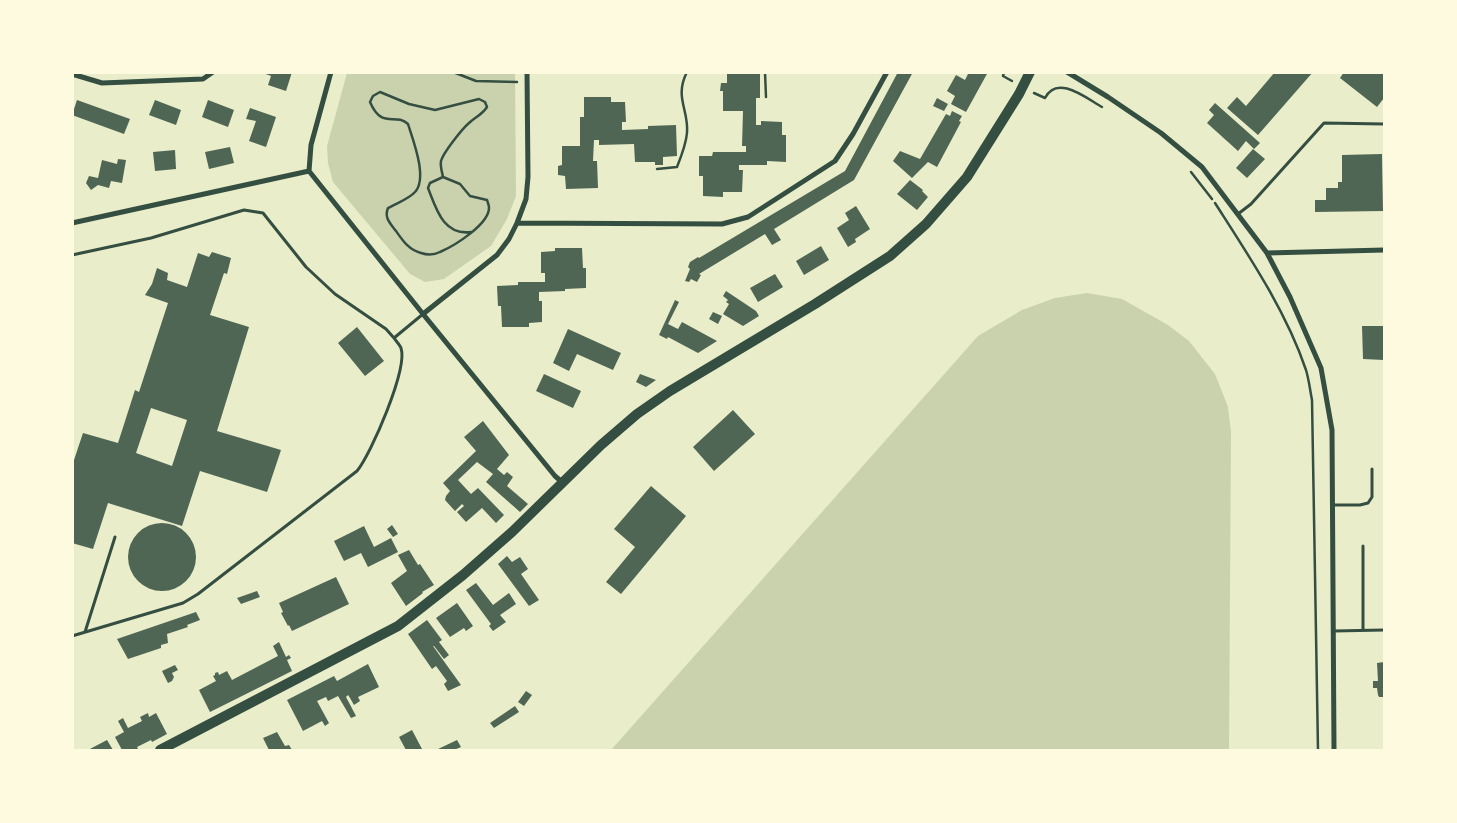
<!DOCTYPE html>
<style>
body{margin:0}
#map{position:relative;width:1457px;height:823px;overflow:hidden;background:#e9edc9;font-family:"Source Sans 3",sans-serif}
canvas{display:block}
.frame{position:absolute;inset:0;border:74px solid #fefae0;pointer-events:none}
</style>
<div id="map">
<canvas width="1457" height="823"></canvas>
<div class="frame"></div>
</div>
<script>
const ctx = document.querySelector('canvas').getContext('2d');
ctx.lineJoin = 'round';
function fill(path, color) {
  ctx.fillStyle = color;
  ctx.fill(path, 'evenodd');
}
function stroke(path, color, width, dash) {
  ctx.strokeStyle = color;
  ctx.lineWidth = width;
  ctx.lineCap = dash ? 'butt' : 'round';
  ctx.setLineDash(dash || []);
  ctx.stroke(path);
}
const green = new Path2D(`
 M 347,73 L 515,73 L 516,196 L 507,219 L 491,246 L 444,279 L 425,282 L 410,274 L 333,182 L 328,163 L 327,146 Z
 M 1087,293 L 1122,299 L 1168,325 L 1189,341 L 1215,374 L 1228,407 L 1231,432 L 1229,750 L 611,750 L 978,336 L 1022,310 L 1055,298 Z`);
const building = new Path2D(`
 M 292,72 L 286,91 L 268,85 L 271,76 L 263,73 Z
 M 727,72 L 760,72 L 760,98 L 756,98 L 756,125 L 761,125 L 761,121 L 782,122 L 782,135 L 786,135 L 786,162 L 767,161 L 767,165 L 739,165 L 739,170 L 743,170 L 742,192 L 723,192 L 723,197 L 703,196 L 703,176 L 699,176 L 699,156 L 712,156 L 713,152 L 746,152 L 746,146 L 742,146 L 743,111 L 723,111 L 723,91 L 720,91 L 721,83 L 727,83 Z
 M 898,72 L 913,72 L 854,180 L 774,229 L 781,240 L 772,245 L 765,234 L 699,274 L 701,275 L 697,282 L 691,279 L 689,282 L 685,281 L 690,269 L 688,267 L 690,262 L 698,257 L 699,258 L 845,171 Z
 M 969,72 L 988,72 L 966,112 L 951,104 L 955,96 L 947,91 L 956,75 L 965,80 Z
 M 1275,72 L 1313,72 L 1258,135 L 1227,108 L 1237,97 L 1246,106 Z
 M 1344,72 L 1384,72 L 1384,98 L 1377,107 L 1340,78 Z
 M 584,97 L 611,97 L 611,102 L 625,102 L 626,122 L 622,122 L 622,130 L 648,129 L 648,126 L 676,125 L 677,156 L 663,157 L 663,165 L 655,165 L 655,162 L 635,162 L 634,144 L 599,145 L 599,140 L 594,140 L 593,161 L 597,161 L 598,188 L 566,189 L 565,176 L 558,175 L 558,166 L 562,165 L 562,146 L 580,146 L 580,117 L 584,117 Z
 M 937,98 L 948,104 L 944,111 L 933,106 Z
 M 77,100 L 130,119 L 124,134 L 72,115 Z
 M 155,100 L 181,110 L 176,125 L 149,115 Z
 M 208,100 L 234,110 L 228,127 L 202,117 Z
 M 1215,103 L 1260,143 L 1254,149 L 1246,141 L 1238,151 L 1207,123 L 1214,115 L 1209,110 Z
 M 250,108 L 276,117 L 266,147 L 249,141 L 256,121 L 246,119 Z
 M 952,111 L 962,116 L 959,121 L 961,122 L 937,167 L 928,162 L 912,178 L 893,161 L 900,151 L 920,159 L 946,114 L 950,116 Z
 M 230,147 L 234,163 L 209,169 L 205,152 Z
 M 1253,149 L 1265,159 L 1247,178 L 1236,168 Z
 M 175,150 L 176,169 L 155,171 L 153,152 Z
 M 1382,154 L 1383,211 L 1315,212 L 1315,200 L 1326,200 L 1326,188 L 1338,188 L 1338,182 L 1342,182 L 1342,155 Z
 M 118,159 L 126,160 L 122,183 L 111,181 L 109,188 L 98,185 L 91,190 L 86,183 L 89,176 L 98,178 L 102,160 L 117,164 Z
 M 910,180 L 923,190 L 922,191 L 928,197 L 917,210 L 897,194 Z
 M 856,206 L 870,229 L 855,239 L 856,242 L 848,247 L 837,228 L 849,220 L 845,213 Z
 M 821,246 L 829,260 L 804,275 L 796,261 Z
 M 555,248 L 582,248 L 583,268 L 586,268 L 586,288 L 565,289 L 565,291 L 539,292 L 539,301 L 542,301 L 542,322 L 529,323 L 529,327 L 502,327 L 501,306 L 498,306 L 497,286 L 518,285 L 518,282 L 545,282 L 545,273 L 541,273 L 541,252 L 555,251 Z
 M 212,252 L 231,258 L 227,274 L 224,273 L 210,315 L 249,327 L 217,431 L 281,450 L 267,492 L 200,471 L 182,526 L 108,503 L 93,549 L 72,543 L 72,466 L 83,433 L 118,443 L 135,390 L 139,392 L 168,303 L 145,295 L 152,284 L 157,268 L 168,273 L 167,280 L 187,287 L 198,253 L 209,257 ZM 151,408 L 187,420 L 172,466 L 136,453 Z
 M 775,274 L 783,287 L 758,302 L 750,288 Z
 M 726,291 L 756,311 L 759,316 L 743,326 L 723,314 L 729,304 L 726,302 L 728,300 L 723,296 Z
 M 675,300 L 679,302 L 668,324 L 678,329 L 682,322 L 717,341 L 698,353 L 668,337 L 667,339 L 659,335 Z
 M 713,312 L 722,316 L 718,324 L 709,319 Z
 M 1362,326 L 1384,326 L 1384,360 L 1363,359 Z
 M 357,327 L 384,361 L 365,376 L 338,343 Z
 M 568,329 L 621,353 L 613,370 L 577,354 L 569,371 L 553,363 Z
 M 544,374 L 581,391 L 573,408 L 536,391 Z
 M 640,374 L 656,380 L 646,387 L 636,382 Z
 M 733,410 L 755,434 L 714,471 L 693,447 Z
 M 483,421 L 509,455 L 497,469 L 504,475 L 507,472 L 513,477 L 507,486 L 528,504 L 520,512 L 486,482 L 493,474 L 477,462 L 458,480 L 471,494 L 478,488 L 504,515 L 496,523 L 482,508 L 466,522 L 457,512 L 464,506 L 462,504 L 455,511 L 445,500 L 446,496 L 450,491 L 443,483 L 476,451 L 464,437 Z
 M 651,486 L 686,516 L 621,594 L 606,582 L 635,547 L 614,529 Z
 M128 557a34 34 0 1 1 68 0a34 34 0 1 1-68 0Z
 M 392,525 L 398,534 L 393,537 L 387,529 Z
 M 364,526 L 374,547 L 391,538 L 398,552 L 368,567 L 361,553 L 344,561 L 334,541 Z
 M 409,550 L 418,565 L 420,564 L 434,585 L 422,592 L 423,593 L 406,606 L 391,583 L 407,571 L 398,555 Z
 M 507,556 L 512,562 L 520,557 L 528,569 L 521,574 L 539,600 L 529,606 L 498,564 Z
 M 336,577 L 349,604 L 292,631 L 289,625 L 288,626 L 281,613 L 283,612 L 279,603 Z
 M 476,583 L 493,605 L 509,593 L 516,604 L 500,615 L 506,622 L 493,631 L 489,626 L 491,624 L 466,590 Z
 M 257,591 L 260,597 L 241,604 L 237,598 Z
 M 457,603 L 473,626 L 466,631 L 464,628 L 450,637 L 436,618 Z
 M 196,612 L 200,620 L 187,625 L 188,627 L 167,634 L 168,643 L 161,645 L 161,648 L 128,659 L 117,639 Z
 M 427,620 L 442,640 L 439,642 L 449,655 L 444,659 L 434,646 L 433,646 L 461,685 L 448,691 L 444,684 L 447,681 L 436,666 L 432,669 L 408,634 Z
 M 279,642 L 286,657 L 289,655 L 291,658 L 287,660 L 292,671 L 210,712 L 199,690 L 216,681 L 213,676 L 215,675 L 215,673 L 218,672 L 219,675 L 227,671 L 232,680 L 278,656 L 273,646 Z
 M 1384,662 L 1384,697 L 1379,697 L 1378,695 L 1377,688 L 1373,688 L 1373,681 L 1378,681 L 1377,663 Z
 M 368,664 L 379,687 L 358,697 L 360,701 L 354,705 L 350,698 L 348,695 L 346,697 L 356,716 L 351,718 L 338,696 L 328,701 L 326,697 L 317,701 L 329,723 L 325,726 L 322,721 L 303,731 L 287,700 L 334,676 L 337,681 Z
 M 175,665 L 178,670 L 172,673 L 174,677 L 172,681 L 168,683 L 162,671 Z
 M 526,691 L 532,695 L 524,706 L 518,702 Z
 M 515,706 L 519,712 L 494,728 L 490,723 Z
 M 148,713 L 149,717 L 156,713 L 167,734 L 152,742 L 151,740 L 137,747 L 138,749 L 134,750 L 122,750 L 115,737 L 124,732 L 118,721 L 123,718 L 128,728 L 142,721 L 140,717 Z
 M 412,730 L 422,749 L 417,750 L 406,750 L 399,737 Z
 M 277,732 L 285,746 L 289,745 L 292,750 L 269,750 L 263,738 Z
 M 107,740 L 113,750 L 88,750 Z
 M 457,740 L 461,747 L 454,750 L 436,750 Z`);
const path = new Path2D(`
 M 453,72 L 476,81 L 517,82
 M 765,72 L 766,97
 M 1004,72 L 1003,76 L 1012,81
 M 380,92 L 409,104 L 435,110 L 479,99 L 485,102 L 487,107 C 482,115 475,117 469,123 C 462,129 443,153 441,161 C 440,166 442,172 443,177 L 460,184 L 470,196 L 487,200 C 487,200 489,206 489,207 C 490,224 454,246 440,252 C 434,255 427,255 421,253 C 409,250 403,241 396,231 C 390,223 384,218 388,208 C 397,203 409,199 415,192 C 428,178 413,140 408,124 C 395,112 382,130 370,102 L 373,96 Z
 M 1034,93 L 1045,98 C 1057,74 1086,98 1102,107
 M 657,169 L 677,167 C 681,157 686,144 687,133 C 689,110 674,97 687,72
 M 1191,172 L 1212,199
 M 443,177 L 430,183 L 428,188 C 436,208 443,236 471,232
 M 1215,203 C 1249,256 1286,311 1306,370 C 1309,380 1310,390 1312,400 L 1318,750`);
const service = new Path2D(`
 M 1238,214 L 1251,204 L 1324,123 L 1384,124
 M 72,255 L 151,238 L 244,210 L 263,213 L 306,267 L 335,294 L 386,329 L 394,338
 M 1333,505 L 1360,505 L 1368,503 L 1372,497 L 1372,469
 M 1363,546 L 1363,630
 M 1334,631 L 1384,630
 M 85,632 L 115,537
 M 72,636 L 183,603 L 198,594 L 357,471 C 371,454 408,369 401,348 C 400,345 396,341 394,338 L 423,314`);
const minor = new Path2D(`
 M 331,72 L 311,145 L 309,171 L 423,314 L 555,476 L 562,482
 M 1067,72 L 1108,97 L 1161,133 L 1202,167 L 1267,253 L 1290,297 L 1321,368 L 1332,430 L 1334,750
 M 72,74 L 102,83 L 203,79 L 213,72
 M 72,223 L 309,171
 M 517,223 L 722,224 L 748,217 L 835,161 L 853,134 L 887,72
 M 1267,253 L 1384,250
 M 423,314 L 497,255 L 509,239 L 517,223 L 526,199 L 528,177 L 527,72`);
const secondary = new Path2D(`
 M 160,750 L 398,626 L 463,575 L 512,532 L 601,445 L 637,414 L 670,391 L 815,304 L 890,256 L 926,224 L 967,177 L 1019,94 L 1030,72`);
fill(green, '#cad2ad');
fill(building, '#4f6655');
stroke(path, '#344e41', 2.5);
stroke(service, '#344e41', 3);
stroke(minor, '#344e41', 5);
stroke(secondary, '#344e41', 10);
</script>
